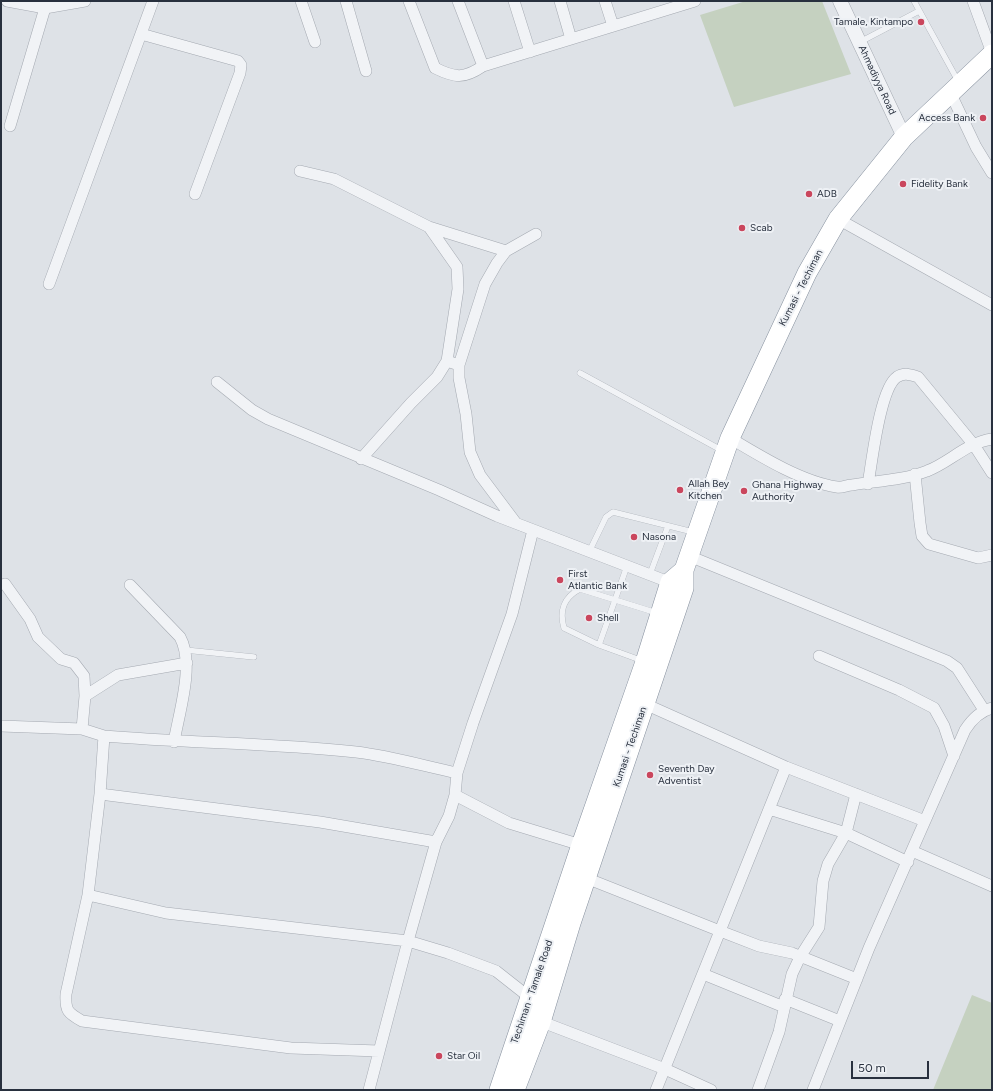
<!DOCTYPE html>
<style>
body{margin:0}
#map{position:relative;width:993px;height:1091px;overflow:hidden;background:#dee2e7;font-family:Figtree,sans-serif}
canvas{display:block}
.frame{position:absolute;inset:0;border:2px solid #28303e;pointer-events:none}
.scale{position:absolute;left:851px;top:1061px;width:78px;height:18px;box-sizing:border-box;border:2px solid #28303e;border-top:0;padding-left:5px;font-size:12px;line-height:14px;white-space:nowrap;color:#28303e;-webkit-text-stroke:3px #eef1f5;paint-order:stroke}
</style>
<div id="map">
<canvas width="993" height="1091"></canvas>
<div class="frame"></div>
<div class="scale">50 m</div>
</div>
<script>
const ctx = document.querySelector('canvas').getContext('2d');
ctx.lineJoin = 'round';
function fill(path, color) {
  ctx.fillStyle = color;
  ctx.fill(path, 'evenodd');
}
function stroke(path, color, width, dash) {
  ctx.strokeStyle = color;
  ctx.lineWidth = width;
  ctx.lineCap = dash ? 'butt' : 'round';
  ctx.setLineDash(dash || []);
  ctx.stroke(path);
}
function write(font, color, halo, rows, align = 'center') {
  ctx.font = font + ' Figtree,sans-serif';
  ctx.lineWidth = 4;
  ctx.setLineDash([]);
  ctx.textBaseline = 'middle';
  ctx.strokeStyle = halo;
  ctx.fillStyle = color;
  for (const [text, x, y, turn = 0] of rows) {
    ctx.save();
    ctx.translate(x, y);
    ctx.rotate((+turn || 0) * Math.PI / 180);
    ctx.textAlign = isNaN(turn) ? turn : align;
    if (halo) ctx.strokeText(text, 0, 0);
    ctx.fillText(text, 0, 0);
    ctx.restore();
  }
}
const green = new Path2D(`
 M 746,1 L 822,1 L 851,74 L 734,107 L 700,15 Z
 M 972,995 L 992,1003 L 992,1090 L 933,1090 Z`);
const service = new Path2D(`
 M 914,1 L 958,81
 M 860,42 L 919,11
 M 580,373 L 723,451
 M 589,552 L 606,517 L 613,512 L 693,532
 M 650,574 L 668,526
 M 599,645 L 627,566
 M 185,650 L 254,657
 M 643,661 L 599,645 L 564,628 C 559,611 564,597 580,589 L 657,613`);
const minor = new Path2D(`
 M 7,1 L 45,8 L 85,1
 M 301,1 L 315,42
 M 346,1 L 366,71
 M 409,1 L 435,68 C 455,78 464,79 483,66 L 695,1
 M 458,1 L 483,66
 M 514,1 L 530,52
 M 560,1 L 571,39
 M 605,1 L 613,26
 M 973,1 L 992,53
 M 141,34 L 238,61 L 241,65 L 240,73 L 195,194
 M 950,92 L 976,147 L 992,173
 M 10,126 L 45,8 L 43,1
 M 300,171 L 334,179 L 429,227 L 457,267 L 458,289 L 447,361 L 437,377 L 411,403 L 361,459
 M 838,219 L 992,305
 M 429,227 L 506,251
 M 49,284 L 153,1
 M 447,361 L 459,365 L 459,378 L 466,414 L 470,452 L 480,475 L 516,523
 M 459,365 L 485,284 L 497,263 L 506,251 L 536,234
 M 217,382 L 252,410 L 268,419 L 439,490 L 497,516 L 674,584
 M 730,438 C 760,456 802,482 837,487 C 842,488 847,485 852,485 C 877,481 904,480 927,471 C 949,463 966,443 992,439
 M 915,474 L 920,523 L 922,536 L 929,544 L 978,558 L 992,555
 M 868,484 C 872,462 880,388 897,377 C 904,372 911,375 918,377 L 974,445 L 992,473
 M 689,556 L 947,661 L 957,668 L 984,710
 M 5,584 L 30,619 L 38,637 L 61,659 L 74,663 L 84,676 L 85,696 L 82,729
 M 130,585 L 180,637 C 195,664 179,712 174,742
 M 819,656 L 899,690 L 934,708 L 944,726 L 954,756
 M 85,696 L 118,675 L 187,663
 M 645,704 L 786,767 L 925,821
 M 1,726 L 82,729 L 104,736 L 100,794 L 88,895 L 66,994 C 65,1011 68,1013 82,1021 L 291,1048 L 379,1051
 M 104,736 C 188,743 272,743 356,752 C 390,756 424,766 457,773
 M 100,794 L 320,822 L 436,842 L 449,816 L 455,795 L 457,773 L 473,723 L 512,614 L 533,530
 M 455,795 L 509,823 L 581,845
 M 769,809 L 846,833 L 908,862
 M 912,851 L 992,886
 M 586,878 L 720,931 L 759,946 L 792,953 L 857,979
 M 88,895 L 166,913 L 408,941 L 436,842
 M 703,974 L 784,1007
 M 785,999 L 840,1021
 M 537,1020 L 665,1069 L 711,1090
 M 369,1090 L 408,941 L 448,953 L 496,971 L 529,997
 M 656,1090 L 786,767
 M 758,1090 L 779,1032 L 792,974 L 800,957 L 819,927 L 823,881 L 828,864 L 846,833 L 856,794
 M 813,1090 L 869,948 L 965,730 C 972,719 980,711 992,708`);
const tertiary = new Path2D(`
 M 840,1 L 904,137`);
const trunk = new Path2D(`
 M 499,1090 L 581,845 L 645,662 L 670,582 L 684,570
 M 515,1090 L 541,1022 L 571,923 L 684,588 L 684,570 L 730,438 L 807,273 L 838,219 L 904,137 L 992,54`);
const markers = [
 [921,22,4,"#ca465d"],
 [983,118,4,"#ca465d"],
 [903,184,4,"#ca465d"],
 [809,194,4,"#ca465d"],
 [742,228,4,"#ca465d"],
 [680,490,4,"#ca465d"],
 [744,491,4,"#ca465d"],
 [634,537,4,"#ca465d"],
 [560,580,4,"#ca465d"],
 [589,618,4,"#ca465d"],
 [650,775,4,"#ca465d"],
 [439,1056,4,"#ca465d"]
];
const poiNames = [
 ["Tamale, Kintampo",913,22,"right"],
 ["Access Bank",975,118,"right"],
 ["Fidelity Bank",911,184],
 ["ADB",817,194],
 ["Scab",750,228],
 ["Allah Bey",688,484],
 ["Kitchen",688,496],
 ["Ghana Highway",752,485],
 ["Authority",752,497],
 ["Nasona",642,537],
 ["First",568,574],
 ["Atlantic Bank",568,586],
 ["Shell",597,618],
 ["Seventh Day",658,769],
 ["Adventist",658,781],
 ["Star Oil",447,1056]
];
const streetNames = [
 ["Ahmadiyya Road",877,80,65],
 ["Kumasi - Techiman",801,288,-63],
 ["Kumasi - Techiman",630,747,-71],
 ["Techiman - Tamale Road",532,992,-71]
];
fill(green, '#c5d1c0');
stroke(service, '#a4a9b1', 6);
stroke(minor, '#a4a9b1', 12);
stroke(tertiary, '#a4a9b1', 15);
stroke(trunk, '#86909e', 20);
stroke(service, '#f1f3f6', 5.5);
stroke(minor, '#f1f3f6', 11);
stroke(tertiary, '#f1f3f6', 14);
stroke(trunk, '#fff', 19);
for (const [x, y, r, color] of markers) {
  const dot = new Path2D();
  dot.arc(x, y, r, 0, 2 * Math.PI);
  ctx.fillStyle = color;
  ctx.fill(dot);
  stroke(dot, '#eef1f5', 1.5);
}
write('10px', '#28303e', '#eef1f5', poiNames, 'left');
write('10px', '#28303e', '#eef1f5', streetNames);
</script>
